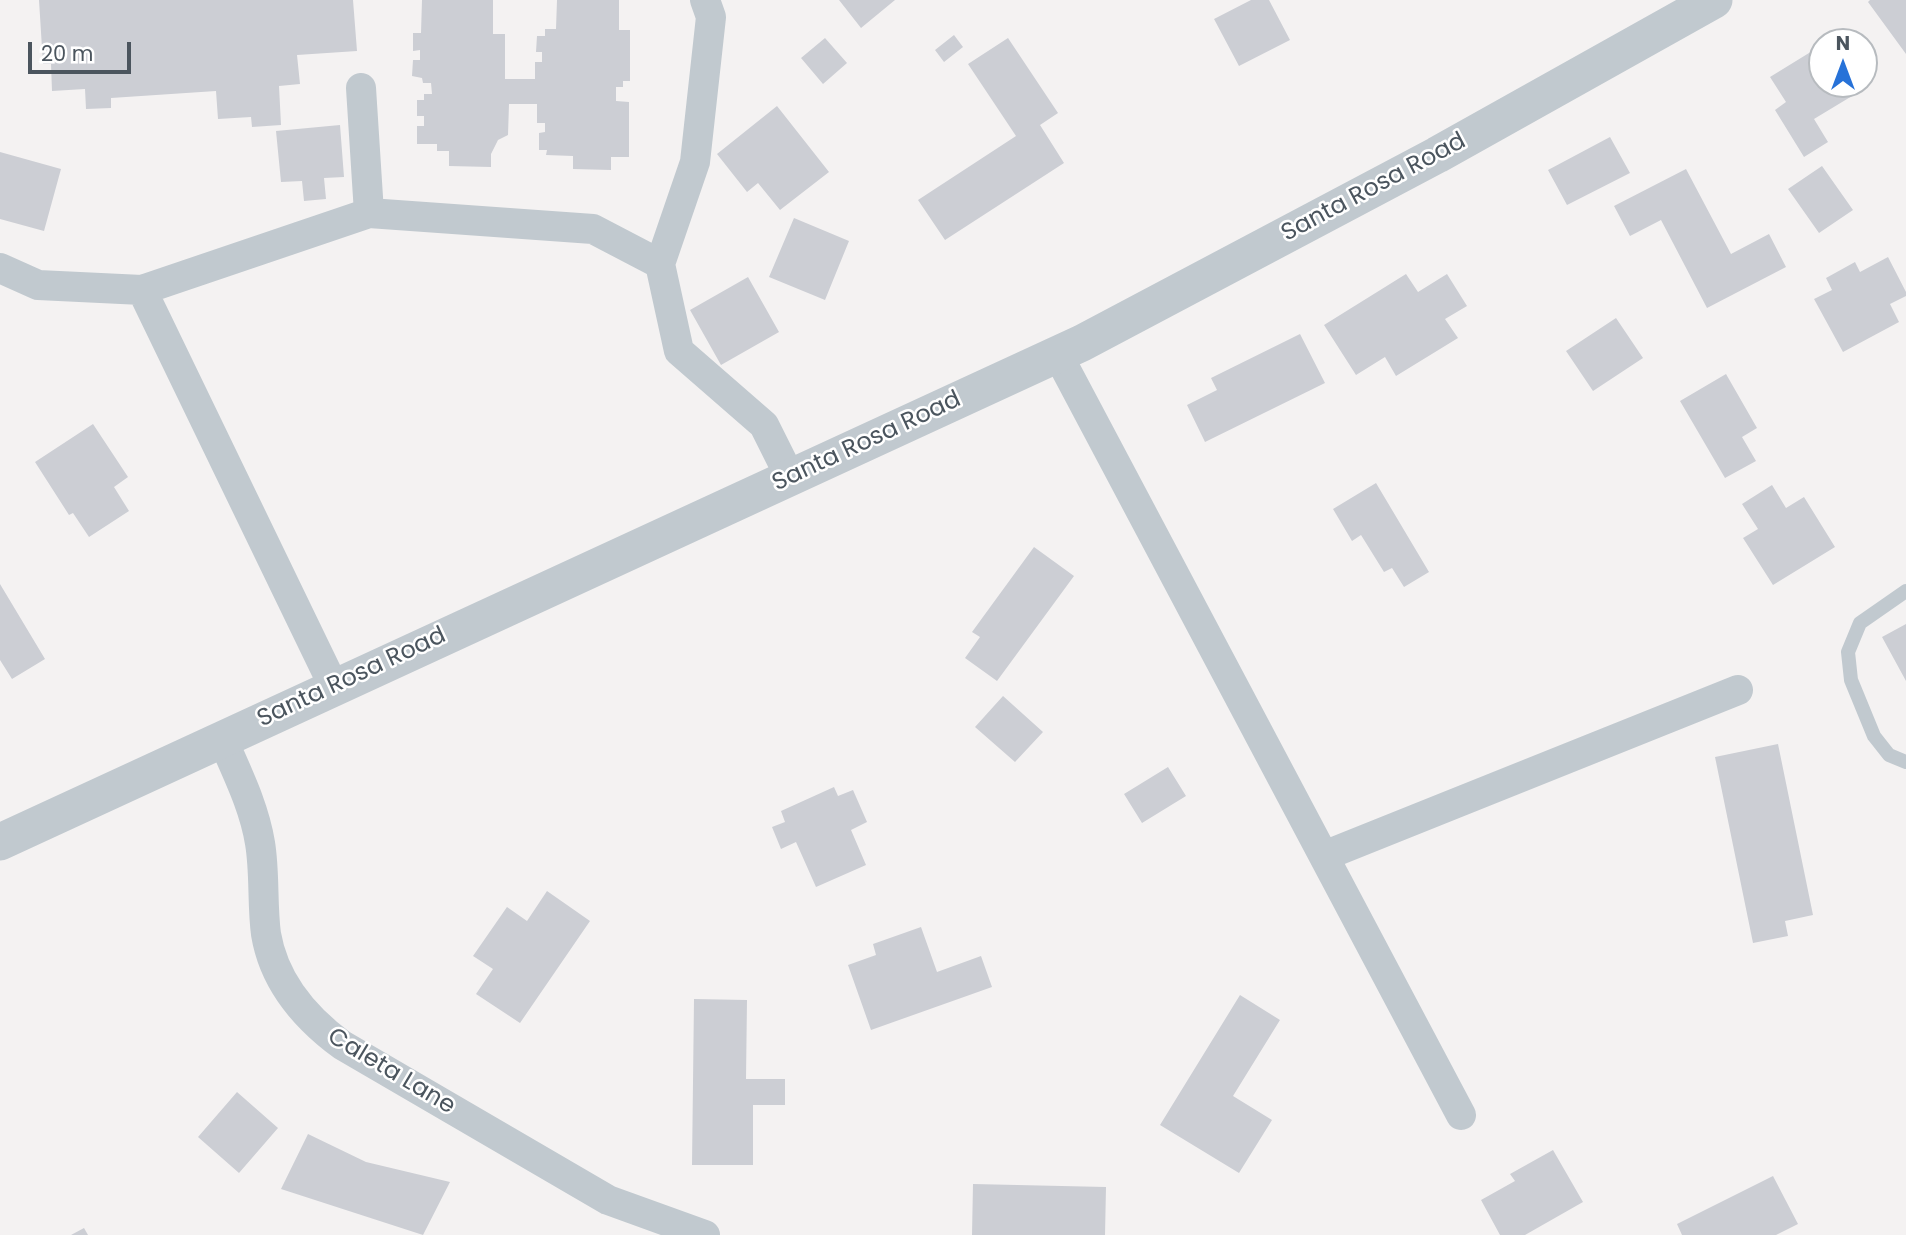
<!DOCTYPE html>
<style>
body{margin:0}
#map{position:relative;width:1906px;height:1235px;overflow:hidden;background:#f4f2f2;font-family:Poppins,sans-serif}
canvas{display:block}
.north{position:absolute;left:1808px;top:28px;width:70px;height:70px;box-sizing:border-box;background:#fff;border:2px solid #b7bbbf;border-radius:50%;rotate:0deg;font-size:19px;font-weight:700;line-height:28px;text-align:center;color:#4b555e}
.north::after{content:'';display:block;margin:auto;width:24px;height:32px;background:#2772d8;clip-path:polygon(50% 0,100% 100%,50% 72%,0 100%)}
.scale{position:absolute;left:28px;top:42px;width:103px;height:32px;box-sizing:border-box;border:4px solid #4b555e;border-top:0;padding-left:9px;font-size:21px;line-height:24px;white-space:nowrap;color:#4b555e;-webkit-text-stroke:5px #fff;paint-order:stroke}
</style>
<div id="map">
<canvas width="1906" height="1235"></canvas>
<div class="north">N</div>
<div class="scale">20 m</div>
</div>
<script>
const ctx = document.querySelector('canvas').getContext('2d');
ctx.lineJoin = 'round';
function fill(path, color) {
  ctx.fillStyle = color;
  ctx.fill(path, 'evenodd');
}
function stroke(path, color, width, dash) {
  ctx.strokeStyle = color;
  ctx.lineWidth = width;
  ctx.lineCap = dash ? 'butt' : 'round';
  ctx.setLineDash(dash || []);
  ctx.stroke(path);
}
function write(font, color, halo, rows, align = 'center') {
  ctx.font = font + ' Poppins,sans-serif';
  ctx.lineWidth = 5;
  ctx.setLineDash([]);
  ctx.textBaseline = 'middle';
  ctx.strokeStyle = halo;
  ctx.fillStyle = color;
  for (const [text, x, y, turn = 0] of rows) {
    ctx.save();
    ctx.translate(x, y);
    ctx.rotate((+turn || 0) * Math.PI / 180);
    ctx.textAlign = isNaN(turn) ? turn : align;
    if (halo) ctx.strokeText(text, 0, 0);
    ctx.fillText(text, 0, 0);
    ctx.restore();
  }
}
const building = new Path2D(`
 M 39,0 L 353,0 L 357,51 L 297,55 L 300,84 L 279,86 L 281,125 L 252,127 L 251,117 L 218,119 L 216,91 L 111,98 L 111,108 L 86,109 L 85,89 L 52,91 L 51,64 L 43,64 Z
 M 422,0 L 493,0 L 493,34 L 505,34 L 505,79 L 535,79 L 535,62 L 542,62 L 542,52 L 536,52 L 537,36 L 545,36 L 545,29 L 556,29 L 557,0 L 619,0 L 619,30 L 630,30 L 630,81 L 623,81 L 623,87 L 616,87 L 616,101 L 629,102 L 629,157 L 611,157 L 611,170 L 573,169 L 573,156 L 546,155 L 547,150 L 539,150 L 539,133 L 545,132 L 545,123 L 537,123 L 537,104 L 509,104 L 508,135 L 498,140 L 491,154 L 491,167 L 449,166 L 449,151 L 437,151 L 437,144 L 417,144 L 417,126 L 424,126 L 424,116 L 417,116 L 417,100 L 424,100 L 424,94 L 432,94 L 431,83 L 423,83 L 422,78 L 412,76 L 413,60 L 420,60 L 420,50 L 413,51 L 413,33 L 421,33 Z
 M 839,0 L 895,0 L 861,28 Z
 M 1251,0 L 1269,0 L 1290,40 L 1239,66 L 1214,19 Z
 M 1870,0 L 1906,0 L 1906,54 L 1868,2 Z
 M 954,35 L 963,47 L 944,62 L 935,50 Z
 M 825,38 L 847,63 L 823,84 L 801,58 Z
 M 1008,38 L 1058,113 L 1040,125 L 1064,163 L 945,240 L 918,200 L 1016,136 L 968,64 Z
 M 1822,45 L 1822,84 L 1851,84 L 1857,93 L 1814,119 L 1828,142 L 1804,157 L 1775,110 L 1786,102 L 1770,77 Z
 M 777,106 L 829,172 L 780,210 L 758,183 L 747,192 L 717,154 Z
 M 340,125 L 344,177 L 324,178 L 326,199 L 304,201 L 302,181 L 281,182 L 276,131 Z
 M 1610,137 L 1630,173 L 1567,205 L 1548,170 Z
 M 0,152 L 61,169 L 44,231 L 0,219 Z
 M 1822,166 L 1853,210 L 1819,233 L 1788,189 Z
 M 1686,169 L 1731,254 L 1769,234 L 1786,267 L 1707,308 L 1661,220 L 1630,236 L 1614,206 Z
 M 794,218 L 849,241 L 825,300 L 769,277 Z
 M 1888,257 L 1906,292 L 1906,296 L 1890,304 L 1899,322 L 1843,352 L 1814,299 L 1832,290 L 1826,278 L 1855,262 L 1860,272 Z
 M 1406,274 L 1418,292 L 1447,274 L 1467,306 L 1445,319 L 1458,338 L 1396,376 L 1385,357 L 1356,375 L 1324,325 Z
 M 748,277 L 779,332 L 721,365 L 690,310 Z
 M 1616,318 L 1643,358 L 1593,391 L 1566,351 Z
 M 1300,334 L 1325,383 L 1205,442 L 1187,405 L 1217,390 L 1211,378 Z
 M 1726,374 L 1757,428 L 1742,437 L 1756,461 L 1725,478 L 1680,401 Z
 M 93,424 L 128,477 L 114,487 L 129,511 L 89,537 L 73,513 L 69,515 L 35,462 Z
 M 1376,483 L 1429,572 L 1404,587 L 1392,568 L 1384,572 L 1361,535 L 1352,541 L 1333,509 Z
 M 1772,485 L 1786,508 L 1804,497 L 1835,547 L 1773,585 L 1743,538 L 1758,529 L 1742,504 Z
 M 1034,547 L 1074,576 L 997,681 L 965,658 L 980,637 L 972,632 Z
 M 0,584 L 45,659 L 12,679 L 0,660 Z
 M 1906,624 L 1906,681 L 1882,637 Z
 M 1003,696 L 1043,732 L 1015,762 L 975,727 Z
 M 1778,744 L 1813,915 L 1785,921 L 1788,936 L 1753,943 L 1715,757 Z
 M 1168,767 L 1186,796 L 1142,823 L 1124,794 Z
 M 834,787 L 838,796 L 853,790 L 867,822 L 851,830 L 866,865 L 816,887 L 796,842 L 781,849 L 772,827 L 785,822 L 781,811 Z
 M 547,891 L 590,921 L 520,1023 L 476,994 L 493,969 L 473,956 L 507,907 L 527,921 Z
 M 921,927 L 937,972 L 981,956 L 992,987 L 871,1030 L 848,965 L 876,955 L 873,944 Z
 M 1240,995 L 1280,1020 L 1233,1096 L 1272,1120 L 1239,1173 L 1160,1125 Z
 M 694,999 L 747,1000 L 746,1079 L 785,1079 L 785,1105 L 753,1105 L 753,1165 L 692,1165 Z
 M 237,1092 L 278,1128 L 239,1173 L 198,1137 Z
 M 308,1134 L 366,1162 L 450,1182 L 423,1235 L 281,1189 Z
 M 1553,1150 L 1583,1202 L 1525,1235 L 1500,1235 L 1481,1200 L 1515,1181 L 1510,1174 Z
 M 1773,1176 L 1798,1224 L 1776,1235 L 1682,1235 L 1677,1224 Z
 M 973,1184 L 1106,1187 L 1105,1235 L 972,1235 Z
 M 84,1228 L 88,1235 L 71,1235 Z`);
const service = new Path2D(`
 M 1906,591 L 1860,623 L 1848,652 L 1851,680 L 1874,736 L 1889,755 L 1906,762`);
const minor = new Path2D(`
 M 369,213 L 593,229 L 660,264 L 695,162 L 711,17 L 705,0
 M 660,264 L 679,351 L 764,425 L 790,477
 M 0,268 L 38,285 L 142,290
 M 1058,355 L 1461,1115
 M 334,687 L 142,290 L 369,213 L 361,88
 M 222,738 C 237,773 254,806 260,843 C 265,873 262,904 266,934 C 274,982 304,1017 342,1045 L 608,1200 L 705,1235
 M 1324,856 L 1738,690`);
const tertiary = new Path2D(`
 M 0,842 L 1082,343 L 1437,155 L 1714,0`);
const streetNames = [
 ["Santa Rosa Road",1374,188,-28],
 ["Santa Rosa Road",867,442,-25],
 ["Santa Rosa Road",352,678,-25],
 ["Caleta Lane",391,1072,31]
];
fill(building, '#ccced4');
stroke(service, '#c1c9cf', 14);
stroke(minor, '#c1c9cf', 30);
stroke(tertiary, '#c1c9cf', 37);
write('24px', '#4b555e', '#fff', streetNames);
</script>
